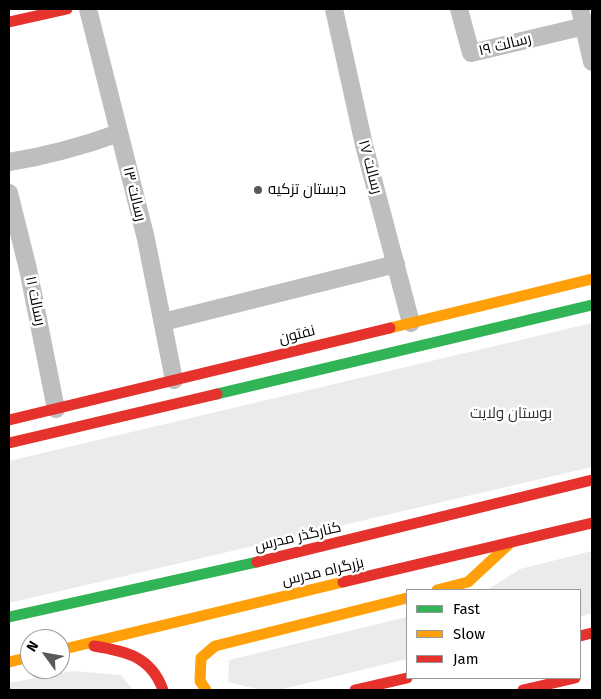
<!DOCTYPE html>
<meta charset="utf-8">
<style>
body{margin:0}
#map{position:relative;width:601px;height:699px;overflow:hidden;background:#fff;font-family:"Fira Sans",sans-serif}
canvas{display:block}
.frame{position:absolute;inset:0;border:10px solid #000;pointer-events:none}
.legend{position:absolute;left:406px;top:589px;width:175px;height:90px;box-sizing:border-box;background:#fff;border:1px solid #999;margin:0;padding:6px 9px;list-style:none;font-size:15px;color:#000}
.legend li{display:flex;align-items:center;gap:10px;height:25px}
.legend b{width:25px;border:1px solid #999}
.north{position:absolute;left:20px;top:629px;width:50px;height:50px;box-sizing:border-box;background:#fff;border:1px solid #999;border-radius:50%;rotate:302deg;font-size:14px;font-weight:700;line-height:20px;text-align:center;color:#000}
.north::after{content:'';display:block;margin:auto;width:18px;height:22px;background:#595959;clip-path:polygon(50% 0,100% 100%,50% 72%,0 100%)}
</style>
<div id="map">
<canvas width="601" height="699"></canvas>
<div class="frame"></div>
<ul class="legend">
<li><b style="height:6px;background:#30b455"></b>Fast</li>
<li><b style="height:6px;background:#ff9f0a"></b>Slow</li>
<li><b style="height:6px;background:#e5322d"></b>Jam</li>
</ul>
<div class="north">N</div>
</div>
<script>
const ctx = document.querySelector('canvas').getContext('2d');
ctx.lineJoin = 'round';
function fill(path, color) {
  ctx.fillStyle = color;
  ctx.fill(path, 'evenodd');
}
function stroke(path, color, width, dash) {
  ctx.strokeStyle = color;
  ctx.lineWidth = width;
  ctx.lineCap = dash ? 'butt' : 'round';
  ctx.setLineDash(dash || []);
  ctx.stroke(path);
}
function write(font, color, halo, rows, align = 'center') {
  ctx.font = font + ' "Fira Sans",Cairo,sans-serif';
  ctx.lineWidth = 5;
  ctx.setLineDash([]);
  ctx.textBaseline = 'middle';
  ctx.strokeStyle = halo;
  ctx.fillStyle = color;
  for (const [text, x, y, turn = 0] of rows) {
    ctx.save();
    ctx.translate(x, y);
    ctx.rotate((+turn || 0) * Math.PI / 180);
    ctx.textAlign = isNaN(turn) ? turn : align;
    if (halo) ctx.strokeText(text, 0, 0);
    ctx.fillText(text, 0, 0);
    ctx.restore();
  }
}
const green = new Path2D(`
 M 592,323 L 592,467 L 9,603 L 9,461 Z
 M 592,551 L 592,613 L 580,617 L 580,590 L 487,590 L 520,569 Z
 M 407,617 L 407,659 L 279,690 L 261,690 L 228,682 L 229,660 Z
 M 73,671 L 121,675 L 133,690 L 9,690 L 9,683 Z`);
const street = new Path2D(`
 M 88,9 L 146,239 L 174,380
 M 334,9 L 364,145 L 411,323
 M 459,9 L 471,53 L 585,26
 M 580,9 L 592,62
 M 9,162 C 47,156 83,146 119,133
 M 9,193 L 28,269 L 56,409
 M 163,322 L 396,264`);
const fast = new Path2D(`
 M 217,394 L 592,305
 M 9,617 L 257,562`);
const slow = new Path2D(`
 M 390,328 L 592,279
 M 437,590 L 468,582 L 509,544
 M 60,650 L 343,582
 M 9,662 L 30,657
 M 206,690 L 200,681 L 201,658 L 215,646 L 407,598`);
const jam = new Path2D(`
 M 9,22 L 67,9
 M 9,420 L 390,328
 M 9,443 L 217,394
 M 257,562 L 592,480
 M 343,582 L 592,523
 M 580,636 L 592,633
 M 94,646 C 125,651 151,656 163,690
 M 355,690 L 407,678
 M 523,690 L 575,678`);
const markers = [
 [258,190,5,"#595959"]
];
const streetNames = [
 ["رسالت ۱۹",505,45,-14],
 ["رسالت ۱۷",370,167,75],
 ["رسالت ۱۳",134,194,76],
 ["رسالت ۱۱",35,301,78],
 ["نفتون",297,335,-14],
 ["کنارگذر مدرس",298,537,-13],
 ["بزرگراه مدرس",323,572,-13]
];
const poiNames = [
 ["دبستان تزکیه",268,190]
];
const parkNames = [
 ["بوستان ولایت",511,414]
];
fill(green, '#ebebeb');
stroke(street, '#bebebe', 18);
stroke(fast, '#30b455', 11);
stroke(slow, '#ff9f0a', 11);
stroke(jam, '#e5322d', 11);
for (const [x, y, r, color] of markers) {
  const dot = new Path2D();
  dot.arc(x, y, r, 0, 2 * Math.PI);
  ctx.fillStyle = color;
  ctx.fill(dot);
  stroke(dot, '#fff', 2);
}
write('15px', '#000', '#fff', streetNames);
write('15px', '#000', '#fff', poiNames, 'left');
write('15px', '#323232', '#fff', parkNames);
</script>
